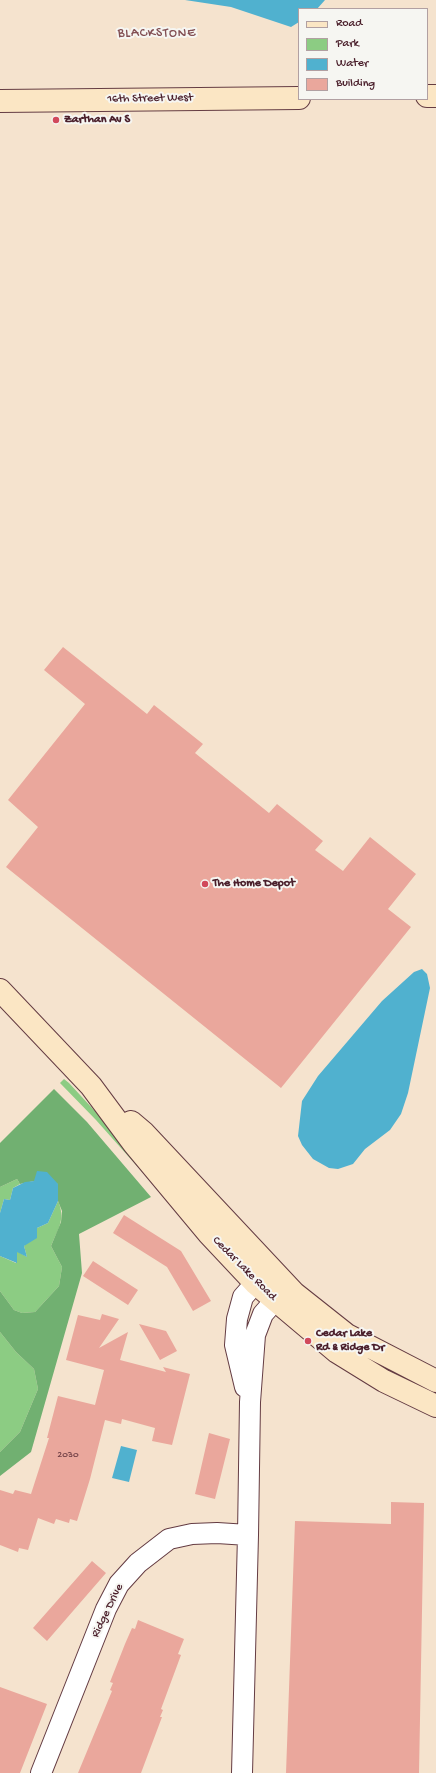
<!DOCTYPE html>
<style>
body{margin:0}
#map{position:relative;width:436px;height:1773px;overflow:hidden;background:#f5e3ce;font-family:"Gochi Hand",sans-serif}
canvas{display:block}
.legend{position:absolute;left:298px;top:8px;width:130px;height:92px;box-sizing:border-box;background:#f6f6f2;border:1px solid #b1a0a2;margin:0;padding:5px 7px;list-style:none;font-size:12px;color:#4a1f2b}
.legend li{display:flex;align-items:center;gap:8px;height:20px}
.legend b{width:20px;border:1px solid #b1a0a2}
</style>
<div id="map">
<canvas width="436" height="1773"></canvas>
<ul class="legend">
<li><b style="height:5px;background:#fbe6c4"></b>Road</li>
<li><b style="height:11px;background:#8ccc83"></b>Park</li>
<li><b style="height:11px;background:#50b1cf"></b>Water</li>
<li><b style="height:11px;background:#eaa79c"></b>Building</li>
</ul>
</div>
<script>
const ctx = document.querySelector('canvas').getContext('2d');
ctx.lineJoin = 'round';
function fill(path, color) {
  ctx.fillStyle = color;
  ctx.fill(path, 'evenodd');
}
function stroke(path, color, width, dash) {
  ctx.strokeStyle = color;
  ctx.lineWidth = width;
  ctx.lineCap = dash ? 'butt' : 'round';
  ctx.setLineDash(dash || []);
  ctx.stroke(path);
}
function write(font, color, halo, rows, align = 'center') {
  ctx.font = font + ' "Gochi Hand",sans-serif';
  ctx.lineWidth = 4;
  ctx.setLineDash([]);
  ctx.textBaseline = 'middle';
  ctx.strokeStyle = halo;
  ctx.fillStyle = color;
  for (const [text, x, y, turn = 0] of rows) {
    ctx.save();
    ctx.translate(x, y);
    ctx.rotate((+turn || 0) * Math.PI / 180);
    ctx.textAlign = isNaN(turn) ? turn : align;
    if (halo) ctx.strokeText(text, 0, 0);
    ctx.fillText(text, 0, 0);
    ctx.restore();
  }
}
const green = new Path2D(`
 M 64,1079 L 69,1083 L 105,1122 L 160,1192 L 96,1120 L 60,1083 Z
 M 17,1179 L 20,1184 L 13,1188 L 10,1200 L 4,1199 L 0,1213 L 0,1187 Z
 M 58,1201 C 66,1219 58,1229 51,1246 L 62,1267 L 59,1286 L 35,1312 L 22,1313 L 14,1310 L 0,1291 L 0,1256 L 16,1263 L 17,1251 L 27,1257 L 24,1246 L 37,1228 L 48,1223 Z
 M 0,1332 L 16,1352 L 34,1369 L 38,1389 L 20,1432 L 0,1452 Z`);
const forest = new Path2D(`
 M 54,1089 L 87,1122 L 151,1197 L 79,1234 L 82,1273 L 31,1452 L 0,1476 L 0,1452 L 20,1432 L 38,1389 L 34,1369 L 16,1352 L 0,1332 L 0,1291 L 14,1310 L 22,1313 L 35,1312 L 59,1286 L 62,1267 L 51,1246 L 61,1222 L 62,1211 L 58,1201 L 58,1184 L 34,1181 L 20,1184 L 17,1179 L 0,1187 L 0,1143 Z`);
const water = new Path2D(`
 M 185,0 L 325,0 L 317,9 L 299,9 L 299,22 L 291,27 L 231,7 Z
 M 422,969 L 427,974 L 430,988 L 408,1093 L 401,1114 L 390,1130 L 365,1149 L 353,1164 L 338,1169 L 329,1168 L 313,1159 L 302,1145 L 298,1136 L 302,1101 L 318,1076 L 382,1001 L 414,972 Z
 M 37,1171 L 47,1172 L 58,1184 L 58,1201 L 48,1223 L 37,1228 L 37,1238 L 24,1246 L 27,1257 L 17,1252 L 17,1263 L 0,1256 L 0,1213 L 4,1199 L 10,1200 L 13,1188 L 25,1182 L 34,1181 Z
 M 121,1446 L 137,1450 L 129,1482 L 112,1478 Z`);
const building = new Path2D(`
 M 63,647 L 147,714 L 154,705 L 203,744 L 195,753 L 269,813 L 277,804 L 323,841 L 315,850 L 343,871 L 370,837 L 416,874 L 388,909 L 411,927 L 281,1088 L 6,867 L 38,827 L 8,800 L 85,704 L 44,670 Z
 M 124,1215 L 181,1251 L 211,1301 L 193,1311 L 167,1267 L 113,1233 Z
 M 93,1261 L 138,1290 L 128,1305 L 83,1276 Z
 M 102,1314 L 119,1319 L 99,1348 L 128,1332 L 120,1360 L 166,1372 L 163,1367 L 190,1374 L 172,1445 L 152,1441 L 155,1428 L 122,1419 L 121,1424 L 105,1420 L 90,1479 L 77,1521 L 70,1519 L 69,1523 L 56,1519 L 54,1524 L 38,1518 L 28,1550 L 19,1548 L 18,1552 L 0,1545 L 0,1490 L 13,1494 L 15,1490 L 31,1494 L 49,1438 L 47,1438 L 58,1396 L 95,1405 L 104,1370 L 66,1360 L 78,1315 L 100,1320 Z
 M 139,1324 L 166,1331 L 177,1351 L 160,1360 Z
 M 209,1433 L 230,1439 L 215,1499 L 195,1494 Z
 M 391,1502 L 424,1503 L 419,1773 L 286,1773 L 295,1521 L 391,1524 Z
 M 92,1561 L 106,1573 L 47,1641 L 33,1628 Z
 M 138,1620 L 184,1639 L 178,1654 L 181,1655 L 161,1709 L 163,1710 L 160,1717 L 162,1717 L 141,1773 L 78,1773 L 112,1691 L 110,1690 L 113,1683 L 110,1682 L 125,1644 L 132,1628 L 135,1629 Z
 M 0,1687 L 47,1704 L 20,1773 L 0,1773 Z`);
const street = new Path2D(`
 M 245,1387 L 235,1345 L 237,1319 L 243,1297 L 266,1271
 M 248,1535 L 250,1402 L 255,1335 L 263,1314 L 286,1288
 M 41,1773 L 106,1609 L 119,1584 L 138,1563 L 169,1539 L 192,1534 L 217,1533 L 248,1535 L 242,1773`);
const secondary = new Path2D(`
 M 427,96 L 436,96
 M 0,101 L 299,98
 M 0,990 L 91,1086 L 134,1144 L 209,1234 L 255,1283 L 337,1352 L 384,1381 L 436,1406
 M 131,1122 L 144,1133 L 294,1293 L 347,1335 L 436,1381`);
const markers = [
 [56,120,4,"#d1495b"],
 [205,884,4,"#d1495b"],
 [308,1341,4,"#d1495b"]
];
const numberNames = [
 ["2030",68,1455]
];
const streetNames = [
 ["16th Street West",150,99,-1],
 ["Cedar Lake Road",244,1269,45],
 ["Ridge Drive",108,1611,-64]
];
const poiNames = [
 ["Zarthan Av S",64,120],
 ["The Home Depot",213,884],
 ["Cedar Lake",316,1334],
 ["Rd & Ridge Dr",316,1348]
];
const neighbourhoodNames = [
 ["BLACKSTONE",157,34]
];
fill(green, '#8ccc83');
fill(forest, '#71b071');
fill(water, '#50b1cf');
fill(building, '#eaa79c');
stroke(street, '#643c43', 22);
stroke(secondary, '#643c43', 24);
stroke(street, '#fff', 20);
stroke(secondary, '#fbe6c4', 22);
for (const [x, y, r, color] of markers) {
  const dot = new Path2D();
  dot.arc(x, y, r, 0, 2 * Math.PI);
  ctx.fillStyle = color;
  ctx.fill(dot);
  stroke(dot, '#f6f6f2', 1.5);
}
write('10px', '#724147', null, numberNames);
write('12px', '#4a1f2b', '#f6f6f2', streetNames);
write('bold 12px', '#4a1f2b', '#f6f6f2', poiNames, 'left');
ctx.letterSpacing = '1px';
write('13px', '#824f53', '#f6f6f2', neighbourhoodNames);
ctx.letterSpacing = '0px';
</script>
